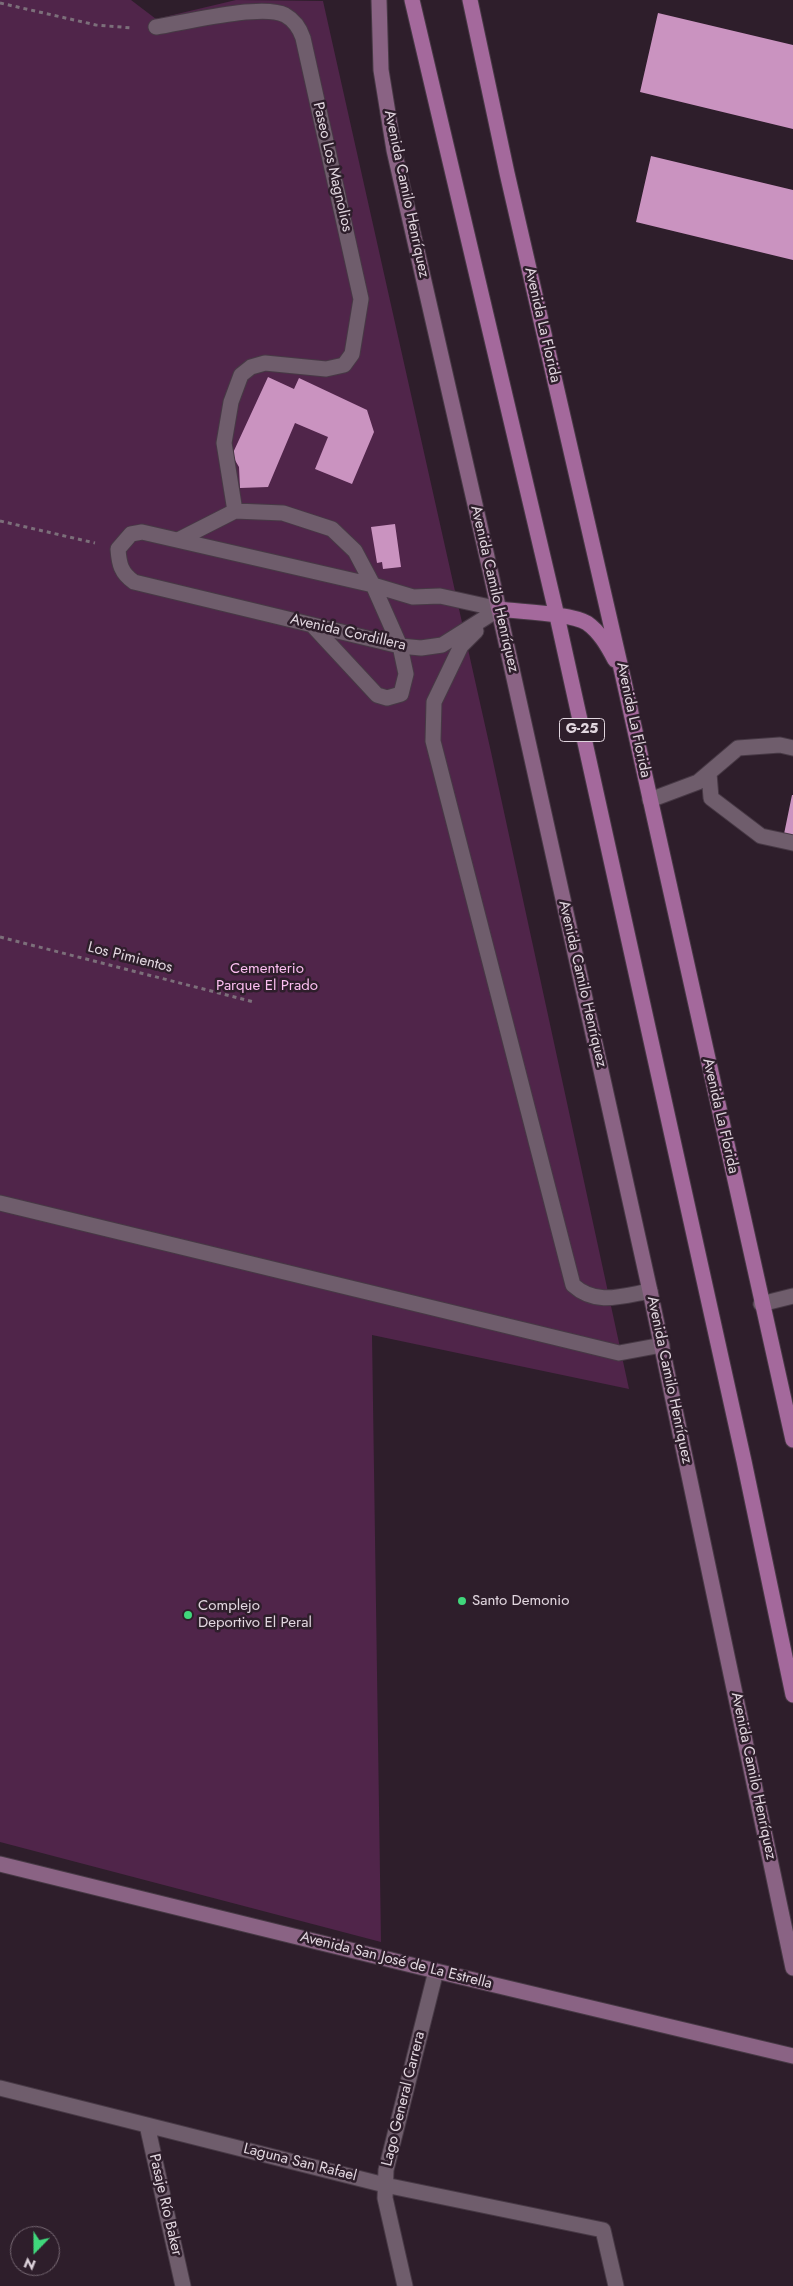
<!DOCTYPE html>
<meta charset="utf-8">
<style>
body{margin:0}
#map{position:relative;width:793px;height:2286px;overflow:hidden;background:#2e1e2b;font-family:Jost,sans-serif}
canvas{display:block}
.north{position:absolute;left:10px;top:2226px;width:50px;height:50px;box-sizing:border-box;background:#2e1e2b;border:1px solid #766873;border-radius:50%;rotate:202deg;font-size:14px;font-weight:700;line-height:20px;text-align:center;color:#e1d6df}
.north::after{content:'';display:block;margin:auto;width:18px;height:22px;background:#40d77c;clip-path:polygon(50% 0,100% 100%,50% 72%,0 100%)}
</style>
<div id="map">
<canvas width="793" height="2286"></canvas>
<div class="north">N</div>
</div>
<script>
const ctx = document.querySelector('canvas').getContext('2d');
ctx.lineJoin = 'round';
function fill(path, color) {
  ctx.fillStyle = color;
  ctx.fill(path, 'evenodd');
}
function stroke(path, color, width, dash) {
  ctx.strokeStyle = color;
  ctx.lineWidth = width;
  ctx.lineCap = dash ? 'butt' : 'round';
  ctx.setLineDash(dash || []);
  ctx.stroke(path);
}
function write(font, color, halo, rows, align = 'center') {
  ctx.font = font + ' Jost,sans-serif';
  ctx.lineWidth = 5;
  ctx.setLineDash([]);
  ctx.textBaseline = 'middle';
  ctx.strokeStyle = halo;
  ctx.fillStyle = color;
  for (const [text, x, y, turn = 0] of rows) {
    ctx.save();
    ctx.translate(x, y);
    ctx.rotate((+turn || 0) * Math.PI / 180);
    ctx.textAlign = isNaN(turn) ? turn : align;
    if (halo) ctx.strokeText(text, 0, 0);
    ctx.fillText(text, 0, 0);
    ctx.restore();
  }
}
const green = new Path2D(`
 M 0,0 L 131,0 L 156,19 L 236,0 L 323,1 L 491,752 L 629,1389 L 372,1335 L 381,1942 L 0,1842 Z`);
const building = new Path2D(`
 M 658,13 L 793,45 L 793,129 L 640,92 Z
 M 651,156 L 793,190 L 793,260 L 636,222 Z
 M 268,377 L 294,389 L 299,378 L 367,410 L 374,432 L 352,484 L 315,469 L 328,437 L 295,423 L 268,487 L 240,488 L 239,467 L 232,455 Z
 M 395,524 L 401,567 L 383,569 L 382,562 L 377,563 L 371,527 Z
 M 792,795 L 793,795 L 793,836 L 784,834 Z`);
const path = new Path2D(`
 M 0,3 L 96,25 L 132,28
 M 0,521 L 95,543
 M 0,937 L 254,1002`);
const lane = new Path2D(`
 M 156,27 C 183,23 262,3 285,15 C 294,20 300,29 303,38 L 361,299 L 352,354 L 344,365 L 326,369 L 265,363 L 251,367 L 241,375 L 231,402 L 224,443 L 235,511
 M 142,532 L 373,585 L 413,597 L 440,596 L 499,609 L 442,645 L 421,648 L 400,646 L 134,582 C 121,573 119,564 118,549 L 131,534 Z
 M 180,539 L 235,511 L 283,513 L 332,529 L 355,551 L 373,585 L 400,646 L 406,674 L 401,694 L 387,698 L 377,695 L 313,626
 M 476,631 L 461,646 L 434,702 L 433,741 L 573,1285 C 596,1306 622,1296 650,1291
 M 709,773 L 711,798 L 761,836 L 793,843
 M 650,800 L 698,782 L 738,748 L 780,745 L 793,748
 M 0,1203 L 619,1353 L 662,1345
 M 761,1304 L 793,1296`);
const street = new Path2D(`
 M 0,2088 L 385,2185 L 603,2230 L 616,2286
 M 147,2125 L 183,2286
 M 405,2286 L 385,2198 L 386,2170 L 436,1971`);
const secondary = new Path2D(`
 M 379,0 L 381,70 L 394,150 L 490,570 L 650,1291 L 793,1968
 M 0,1864 L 436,1971 L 793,2056`);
const primary = new Path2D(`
 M 412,0 L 557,616 L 744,1461 L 793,1695
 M 470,0 L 507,173 L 623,677 L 793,1440
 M 499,609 C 520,612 570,613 587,623 C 600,632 608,647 615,660`);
const markers = [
 [462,1601,5,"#40d77c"],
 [188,1615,5,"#40d77c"]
];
const shields = [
 [582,730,45]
];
const shieldNames = [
 ["G-25",582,730]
];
const streetNames = [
 ["Paseo Los Magnolios",332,167,77],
 ["Avenida Camilo Henríquez",406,194,78],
 ["Avenida La Florida",542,325,77],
 ["Avenida Camilo Henríquez",494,589,77],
 ["Avenida Cordillera",348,633,13],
 ["Avenida La Florida",633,720,78],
 ["Los Pimientos",130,958,14],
 ["Avenida Camilo Henríquez",582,984,77],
 ["Avenida La Florida",720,1116,77],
 ["Avenida Camilo Henríquez",669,1380,78],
 ["Avenida Camilo Henríquez",753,1776,78],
 ["Avenida San José de La Estrella",396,1961,14],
 ["Lago General Carrera",404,2099,-76],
 ["Laguna San Rafael",300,2163,14],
 ["Pasaje Río Baker",165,2205,77]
];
const parkNames = [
 ["Cementerio",267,969],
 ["Parque El Prado",267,986]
];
const poiNames = [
 ["Santo Demonio",472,1601],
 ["Complejo",198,1606],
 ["Deportivo El Peral",198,1623]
];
fill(green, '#50254a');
fill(building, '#ca93c0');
stroke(lane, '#473945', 17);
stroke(street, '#473945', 17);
stroke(secondary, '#473945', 17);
stroke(primary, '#473945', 17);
stroke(path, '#7c6f7a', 3, [4, 4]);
stroke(lane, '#6f5d6c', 15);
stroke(street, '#6f5d6c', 15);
stroke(secondary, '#8a6384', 15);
stroke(primary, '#a4699c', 15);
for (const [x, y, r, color] of markers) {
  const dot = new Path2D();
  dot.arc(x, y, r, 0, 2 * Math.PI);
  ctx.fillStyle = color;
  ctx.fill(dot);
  stroke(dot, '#2e1e2b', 2);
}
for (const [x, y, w] of shields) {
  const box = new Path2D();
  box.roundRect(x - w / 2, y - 11.5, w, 23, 4);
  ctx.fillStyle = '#2e1e2b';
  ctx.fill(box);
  stroke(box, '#e1d6df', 1);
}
write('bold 14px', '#e1d6df', null, shieldNames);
write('15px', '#e1d6df', '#2e1e2b', streetNames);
write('15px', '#fcbff1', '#2e1e2b', parkNames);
write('15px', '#e1d6df', '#2e1e2b', poiNames, 'left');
</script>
